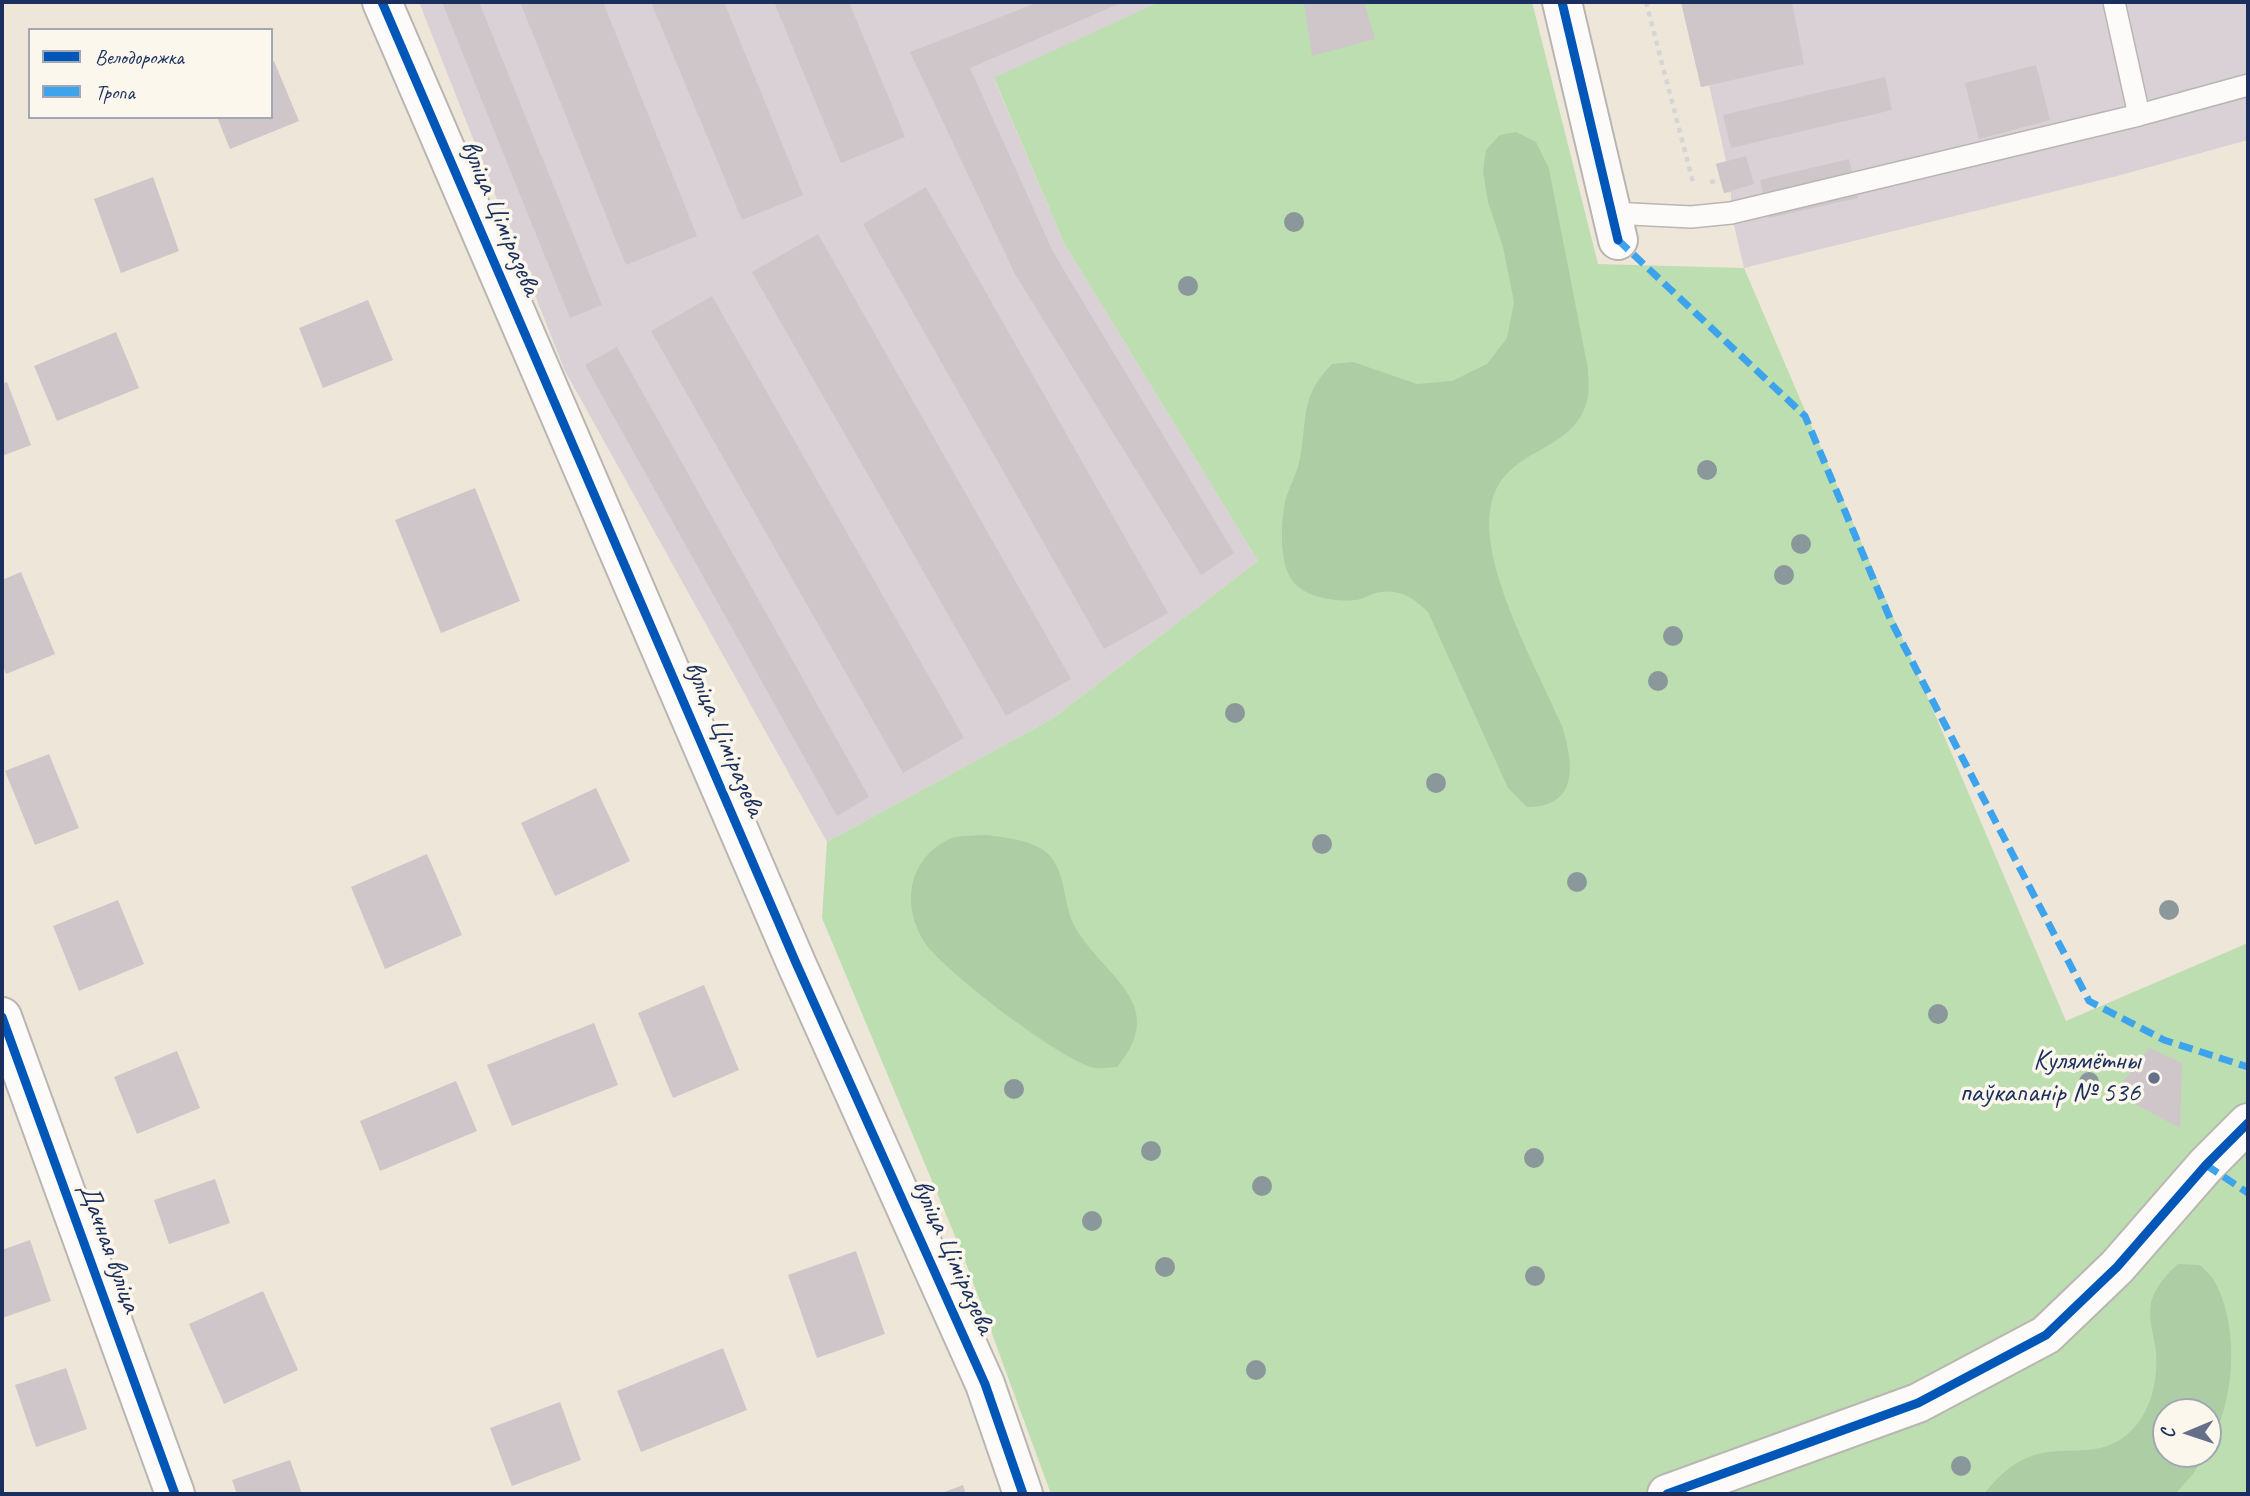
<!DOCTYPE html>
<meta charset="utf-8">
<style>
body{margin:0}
#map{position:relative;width:2250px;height:1496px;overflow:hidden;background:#eee6d9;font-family:Caveat,sans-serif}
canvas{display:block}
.frame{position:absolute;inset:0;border:4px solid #1b2f5e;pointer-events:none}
.legend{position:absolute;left:28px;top:28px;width:245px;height:91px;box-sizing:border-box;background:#fbf7ec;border:2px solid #a1a7b3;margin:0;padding:9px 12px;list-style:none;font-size:21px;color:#1b2f5e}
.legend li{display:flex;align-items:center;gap:14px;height:35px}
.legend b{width:35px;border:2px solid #a1a7b3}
.north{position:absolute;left:2152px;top:1398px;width:70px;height:70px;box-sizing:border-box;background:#fbf7ec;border:2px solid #a1a7b3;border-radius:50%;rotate:268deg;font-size:19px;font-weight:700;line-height:28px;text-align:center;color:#1b2f5e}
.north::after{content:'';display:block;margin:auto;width:24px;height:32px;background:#656f89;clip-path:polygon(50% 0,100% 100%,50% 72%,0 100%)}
</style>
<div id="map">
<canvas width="2250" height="1496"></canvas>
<div class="frame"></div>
<ul class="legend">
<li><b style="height:9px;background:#0057b8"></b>Велодорожка</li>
<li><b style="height:9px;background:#3da3ed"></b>Тропа</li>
</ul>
<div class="north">С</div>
</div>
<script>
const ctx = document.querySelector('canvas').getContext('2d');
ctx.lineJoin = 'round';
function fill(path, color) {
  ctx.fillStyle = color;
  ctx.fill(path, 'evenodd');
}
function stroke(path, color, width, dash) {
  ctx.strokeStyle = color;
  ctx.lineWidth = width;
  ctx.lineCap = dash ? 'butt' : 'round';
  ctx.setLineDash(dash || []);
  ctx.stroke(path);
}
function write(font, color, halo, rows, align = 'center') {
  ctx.font = font + ' Caveat,sans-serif';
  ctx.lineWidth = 7;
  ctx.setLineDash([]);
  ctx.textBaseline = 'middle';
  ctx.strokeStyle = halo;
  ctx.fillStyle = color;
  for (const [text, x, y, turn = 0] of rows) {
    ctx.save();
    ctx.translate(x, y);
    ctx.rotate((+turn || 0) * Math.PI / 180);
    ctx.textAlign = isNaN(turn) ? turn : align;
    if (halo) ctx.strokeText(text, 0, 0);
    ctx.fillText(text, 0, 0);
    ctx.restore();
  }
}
const industrial = new Path2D(`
 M 419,2 L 1159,2 L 994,79 L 1064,243 L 1258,561 L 1052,719 L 827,842 L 565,371 Z
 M 1681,2 L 2248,2 L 2248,140 L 2117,176 L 1744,268 L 1731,213 L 1731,192 L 1724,193 L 1716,164 L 1726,161 L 1709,85 L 1701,87 Z`);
const green = new Path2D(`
 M 1159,2 L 1532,2 L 1598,264 L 1744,268 L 2066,1021 L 2248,943 L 2248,1494 L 1051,1494 L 963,1255 L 822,918 L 827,842 L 1052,719 L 1258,561 L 1064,243 L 994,78 ZM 2166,1412 L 2208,1412 L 2208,1454 L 2166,1454 Z`);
const forest = new Path2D(`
 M 1516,132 L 1536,142 L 1549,169 L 1588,369 C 1588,379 1590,391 1587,401 C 1573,454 1507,446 1492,501 C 1475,560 1538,670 1562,726 C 1574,764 1579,807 1527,807 L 1508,788 L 1428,612 C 1412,597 1399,588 1376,593 C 1369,595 1363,599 1356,600 C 1337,602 1304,598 1292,580 C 1279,562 1281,523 1285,502 C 1288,490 1294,479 1298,467 C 1309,423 1297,399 1332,364 L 1353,362 L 1417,384 L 1452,381 L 1487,364 L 1507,338 L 1514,302 L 1503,247 L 1488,202 L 1483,172 L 1486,150 L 1500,135 Z
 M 986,835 C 1006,838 1030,839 1047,853 C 1066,870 1063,902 1073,923 C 1100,976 1172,1002 1117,1067 C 1110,1067 1102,1069 1096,1068 C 1066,1065 942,969 925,943 C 901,906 907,860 949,839 C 959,835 974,836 986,835 Z
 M 2178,1264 L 2200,1265 C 2206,1271 2214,1278 2217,1286 C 2240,1333 2234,1404 2208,1448 L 2208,1412 L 2166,1412 L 2166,1454 L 2205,1454 L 2193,1474 L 2175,1494 L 1984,1494 C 1996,1479 2009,1465 2029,1457 C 2066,1442 2105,1465 2138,1423 C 2153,1404 2158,1375 2156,1351 C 2154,1336 2148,1320 2151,1303 C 2155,1287 2166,1275 2178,1264 Z`);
const building = new Path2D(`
 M 442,2 L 479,2 L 602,305 L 570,318 Z
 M 520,2 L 603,2 L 697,236 L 626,265 Z
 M 651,2 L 724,2 L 803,195 L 742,220 Z
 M 774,2 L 849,2 L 905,137 L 841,163 Z
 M 1039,2 L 1123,2 L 970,68 L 1053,252 L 1234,553 L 1201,575 L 1015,274 L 910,52 Z
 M 1308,2 L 1364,2 L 1375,39 L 1312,56 L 1304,3 Z
 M 1681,2 L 1792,2 L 1804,64 L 1701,87 Z
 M 274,61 L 299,121 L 230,149 L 217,117 L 271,117 L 271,62 Z
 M 2036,65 L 2050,120 L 1979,139 L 1965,83 Z
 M 1885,77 L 1892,110 L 1731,148 L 1723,115 Z
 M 1746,156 L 1754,184 L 1724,193 L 1716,164 Z
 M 1849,159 L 1858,198 L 1769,218 L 1760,180 Z
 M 153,177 L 179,251 L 121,273 L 94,199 Z
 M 926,187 L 1168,613 L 1104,649 L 863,224 Z
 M 818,234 L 1071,679 L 1006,716 L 752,272 Z
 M 712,296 L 964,738 L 903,773 L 651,331 Z
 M 368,300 L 393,360 L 323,388 L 299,328 Z
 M 116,332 L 139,388 L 57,421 L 34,366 Z
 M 617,347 L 869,797 L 837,816 L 585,365 Z
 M 7,382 L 31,445 L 2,456 L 2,384 Z
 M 475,488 L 520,601 L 441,633 L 395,520 Z
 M 21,572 L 55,654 L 6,674 L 2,664 L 2,580 Z
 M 49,754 L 79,828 L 35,845 L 5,771 Z
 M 596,788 L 630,861 L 555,896 L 521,823 Z
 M 427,854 L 462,935 L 385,969 L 351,887 Z
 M 118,900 L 144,964 L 79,991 L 53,926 Z
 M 704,985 L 739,1070 L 673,1098 L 638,1013 Z
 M 594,1023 L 618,1085 L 512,1126 L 487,1065 Z
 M 2149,1048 L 2182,1063 L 2180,1128 L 2114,1093 Z
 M 177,1051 L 200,1108 L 137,1134 L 114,1077 Z
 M 456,1081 L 477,1131 L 380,1171 L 360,1121 Z
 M 215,1179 L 230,1223 L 169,1244 L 154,1200 Z
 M 30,1240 L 51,1301 L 2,1318 L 2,1250 Z
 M 856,1251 L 885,1334 L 817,1358 L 788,1275 Z
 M 263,1291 L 298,1370 L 224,1404 L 189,1324 Z
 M 723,1348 L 747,1410 L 641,1452 L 617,1391 Z
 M 66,1368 L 87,1429 L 36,1447 L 15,1385 Z
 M 560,1402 L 581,1460 L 512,1486 L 490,1428 Z
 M 290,1460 L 302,1494 L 237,1494 L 232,1480 Z
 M 963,1485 L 966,1494 L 939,1494 Z`);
const path = new Path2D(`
 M 1646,2 L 1694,186
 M 1710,182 L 1720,180`);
const service = new Path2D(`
 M 2114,2 L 2139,115 L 2248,85
 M 1611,213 L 1691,217 L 1731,213 L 2139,115`);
const minor = new Path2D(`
 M 382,2 L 796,963 L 985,1384 L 1023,1494
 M 1562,2 L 1618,240
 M 2,1017 L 175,1494
 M 1667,1494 L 1918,1403 L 2046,1335 L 2117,1267 L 2206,1165 L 2248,1123`);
const quiet = new Path2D(`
 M 1618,240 L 1805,416 L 1891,621 L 2089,1001 L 2164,1040 L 2248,1067
 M 2206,1165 L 2248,1193`);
const cycleway = new Path2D(`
 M 382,2 L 796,963 L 985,1384 L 1023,1494
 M 1562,2 L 1618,240
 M 2,1017 L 175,1494
 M 1667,1494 L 1918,1403 L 2046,1335 L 2117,1267 L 2206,1165 L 2248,1123`);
const trees = [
 [1294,222],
 [1188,286],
 [1707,470],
 [1801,544],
 [1784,575],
 [1673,636],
 [1658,681],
 [1235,713],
 [1436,783],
 [1322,844],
 [1577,882],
 [2169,910],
 [1938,1014],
 [2089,1082],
 [1014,1089],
 [1151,1151],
 [1534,1158],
 [1262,1186],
 [1092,1221],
 [1165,1267],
 [1535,1276],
 [1256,1370],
 [1961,1466]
];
const markers = [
 [2154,1078,7,"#656f89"]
];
const streetNames = [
 ["вуліца Ціміразева",500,218,67],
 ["вуліца Ціміразева",724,739,67],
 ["Дачная вуліца",109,1248,70],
 ["вуліца Ціміразева",953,1257,66]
];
const poiNames = [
 ["Кулямётны",2140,1062],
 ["паўкапанір № 536",2140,1094]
];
fill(industrial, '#dad1d7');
fill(green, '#bcdeb0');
fill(forest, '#adcda5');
fill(building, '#cec6c9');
stroke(service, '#b9b6b2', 24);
stroke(minor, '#b9b6b2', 42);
stroke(path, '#d5d5d5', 4.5, [5, 5]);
stroke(service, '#fcfbf9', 21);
stroke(minor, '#fcfbf9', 38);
stroke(quiet, '#3da3ed', 7, [14, 7]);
stroke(cycleway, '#0057b8', 9);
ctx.fillStyle = '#8a989c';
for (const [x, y] of trees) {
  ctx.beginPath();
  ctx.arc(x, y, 10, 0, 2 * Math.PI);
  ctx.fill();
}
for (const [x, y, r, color] of markers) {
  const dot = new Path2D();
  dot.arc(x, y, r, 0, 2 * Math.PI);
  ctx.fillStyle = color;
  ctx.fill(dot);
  stroke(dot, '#fbf7ec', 2.5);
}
write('28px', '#1b2f5e', '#fbf7ec', streetNames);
write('28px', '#1b2f5e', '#fbf7ec', poiNames, 'right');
</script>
